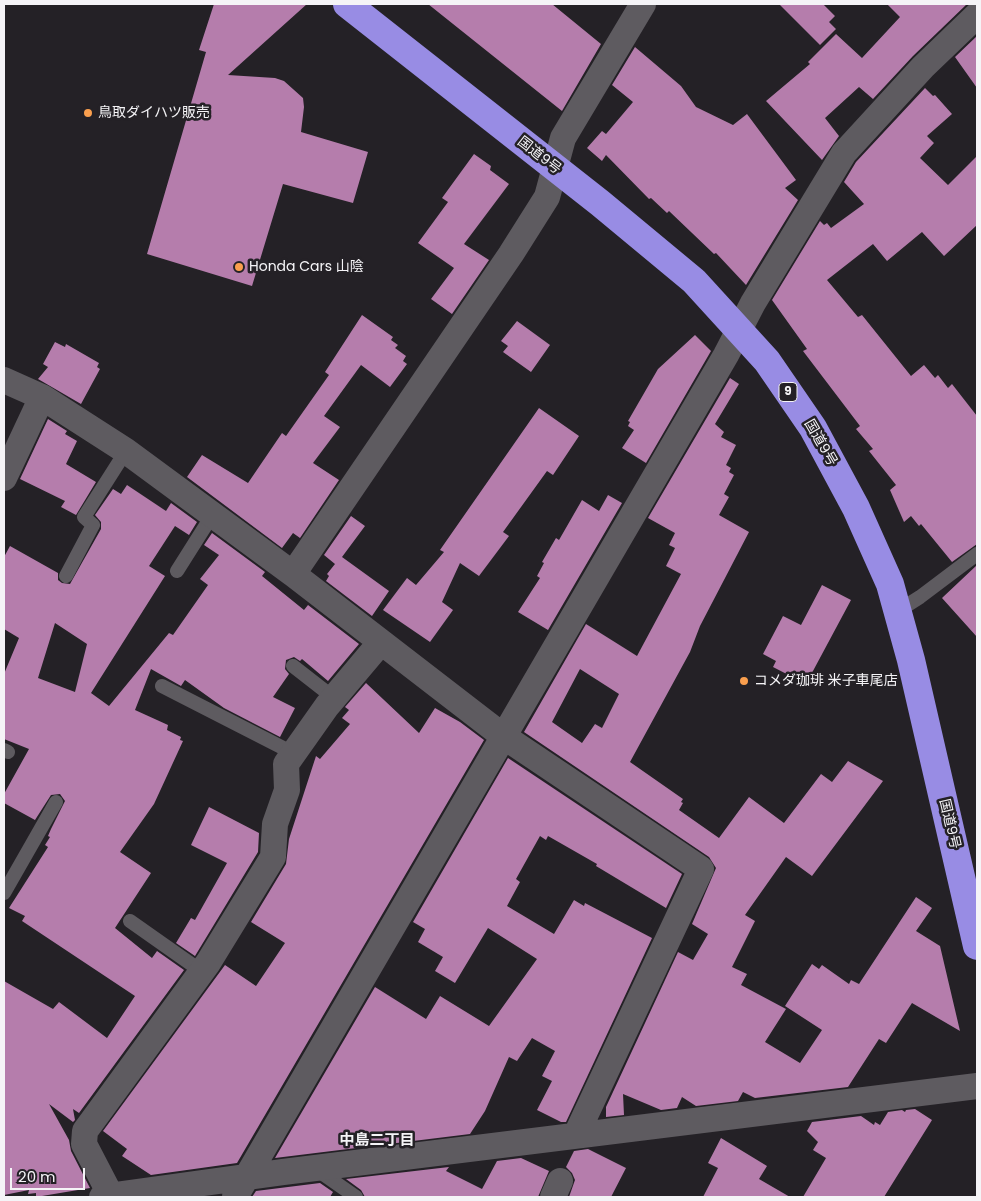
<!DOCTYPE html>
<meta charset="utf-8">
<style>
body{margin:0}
#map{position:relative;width:981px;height:1201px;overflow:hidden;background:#242126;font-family:Poppins,sans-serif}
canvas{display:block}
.frame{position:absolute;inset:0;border:5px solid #f5f4f7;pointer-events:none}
.scale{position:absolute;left:10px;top:1168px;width:75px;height:22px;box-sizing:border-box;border:2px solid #f5f4f7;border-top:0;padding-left:6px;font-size:15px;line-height:18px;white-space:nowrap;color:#f5f4f7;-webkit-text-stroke:4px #242126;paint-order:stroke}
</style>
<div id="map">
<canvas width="981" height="1201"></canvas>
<div class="frame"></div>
<div class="scale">20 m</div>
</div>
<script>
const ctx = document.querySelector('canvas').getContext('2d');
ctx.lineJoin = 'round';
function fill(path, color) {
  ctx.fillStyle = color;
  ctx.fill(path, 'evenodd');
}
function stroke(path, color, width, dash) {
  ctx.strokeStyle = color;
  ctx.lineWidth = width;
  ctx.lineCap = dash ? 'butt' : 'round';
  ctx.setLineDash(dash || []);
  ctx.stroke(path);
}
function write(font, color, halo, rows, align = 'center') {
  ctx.font = font + ' Poppins,"Noto Sans JP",sans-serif';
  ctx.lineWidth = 5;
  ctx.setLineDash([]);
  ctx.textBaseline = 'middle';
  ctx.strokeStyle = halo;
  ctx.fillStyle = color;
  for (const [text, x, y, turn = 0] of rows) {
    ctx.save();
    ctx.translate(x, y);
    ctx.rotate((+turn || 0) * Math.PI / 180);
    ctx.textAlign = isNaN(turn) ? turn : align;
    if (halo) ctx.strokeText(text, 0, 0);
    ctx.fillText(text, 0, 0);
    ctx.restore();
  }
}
const building = new Path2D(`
 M 214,4 L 307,4 L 228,75 L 275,78 L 284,81 L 303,98 L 304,107 L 301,132 L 368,152 L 353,203 L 283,184 L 252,286 L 147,254 L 206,52 L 199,50 Z
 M 428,4 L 552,4 L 601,44 L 562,111 Z
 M 779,4 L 823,4 L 835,16 L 829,22 L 836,29 L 820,45 Z
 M 887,4 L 967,4 L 913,56 L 873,99 L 859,87 L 825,118 L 839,136 L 822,160 L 766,101 L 810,64 L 808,62 L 836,34 L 862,58 L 900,17 Z
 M 977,36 L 977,88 L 955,57 Z
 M 635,47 L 681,86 L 696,107 L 733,125 L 747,114 L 796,180 L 785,188 L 798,200 L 746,285 L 716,253 L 714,254 L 669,211 L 667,213 L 651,198 L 649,199 L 606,155 L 602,161 L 587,148 L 602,131 L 606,134 L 633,102 L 612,85 Z
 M 925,88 L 933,96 L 935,95 L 952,114 L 927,136 L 934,143 L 920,158 L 948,185 L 977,156 L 977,225 L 944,256 L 922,232 L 887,261 L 873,244 L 827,280 L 858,317 L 862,315 L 911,376 L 924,365 L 935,378 L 938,375 L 948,388 L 952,384 L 977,416 L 977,544 L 952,562 L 921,524 L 919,526 L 911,516 L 904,522 L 890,490 L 896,485 L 869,451 L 873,449 L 856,429 L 860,426 L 803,351 L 807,349 L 772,300 L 820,221 L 824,225 L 827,223 L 831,228 L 864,204 L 844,182 L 856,162 Z
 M 474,154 L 491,166 L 490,170 L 509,184 L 464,244 L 489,260 L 452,314 L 431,299 L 454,268 L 418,243 L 448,202 L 442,198 Z
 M 362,315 L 393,337 L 391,340 L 398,345 L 395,348 L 406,356 L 403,361 L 407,364 L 390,387 L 361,365 L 324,416 L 340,427 L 313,463 L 339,480 L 300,538 L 293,533 L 282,548 L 187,477 L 202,455 L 248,483 L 282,433 L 286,436 L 329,375 L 325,372 Z
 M 517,321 L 550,345 L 531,372 L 503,352 L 508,346 L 501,341 Z
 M 695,335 L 711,351 L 646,463 L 622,448 L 634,430 L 628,426 L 630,422 L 628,421 L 658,369 Z
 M 55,342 L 65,347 L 66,344 L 99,363 L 97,367 L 100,369 L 81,404 L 38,379 L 48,367 L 43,364 Z
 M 730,378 L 739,384 L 715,424 L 724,432 L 721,437 L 736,445 L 726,465 L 731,468 L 729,472 L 734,475 L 724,494 L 729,497 L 719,515 L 749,532 L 700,626 L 690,652 L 630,762 L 683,799 L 681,802 L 683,803 L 679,810 L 719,838 L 749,797 L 784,823 L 821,774 L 832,782 L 848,761 L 883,781 L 812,876 L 786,857 L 745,915 L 755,921 L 732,967 L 747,974 L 741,985 L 786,1009 L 765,1042 L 800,1063 L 822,1030 L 785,1006 L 812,964 L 819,969 L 822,965 L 849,984 L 851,980 L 859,984 L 916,897 L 932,908 L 916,931 L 940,946 L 960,1031 L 912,1003 L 886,1043 L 879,1039 L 848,1087 L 755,1098 L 743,1092 L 738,1101 L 696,1106 L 682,1097 L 677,1108 L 661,1110 L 623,1094 L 624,1115 L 606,1117 L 606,1107 L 678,952 L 693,960 L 708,934 L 692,924 L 716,868 L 709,857 L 524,732 L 586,624 L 637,656 L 681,574 L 666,566 L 675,548 L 669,545 L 675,533 L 648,518 ZM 580,669 L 619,694 L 602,728 L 595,724 L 582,743 L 552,722 Z
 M 539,408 L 579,436 L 553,475 L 547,471 L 503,532 L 509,536 L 479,576 L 460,563 L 442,602 L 453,610 L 430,642 L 383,610 L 407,578 L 416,585 L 444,552 L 440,550 Z
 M 48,419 L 67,431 L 65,434 L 77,441 L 66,464 L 96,482 L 76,515 L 61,507 L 65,501 L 20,479 Z
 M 127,485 L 166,511 L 171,503 L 197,522 L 189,535 L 175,526 L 149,566 L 165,576 L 91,693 L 109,706 L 169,633 L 173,635 L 208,585 L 200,579 L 219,555 L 204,545 L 212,533 L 265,572 L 262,576 L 304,610 L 308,605 L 359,644 L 328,681 L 302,659 L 300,661 L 294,657 L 286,660 L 285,669 L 289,674 L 273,697 L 295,708 L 280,737 L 224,708 L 185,680 L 181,686 L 151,669 L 135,710 L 168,725 L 167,730 L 181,737 L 180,740 L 183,741 L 154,804 L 120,852 L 151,873 L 115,928 L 152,958 L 157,951 L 184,970 L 79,1113 L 73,1109 L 75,1120 L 73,1122 L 49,1104 L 69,1140 L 71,1151 L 90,1188 L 36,1197 L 36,1193 L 28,1194 L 29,1190 L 4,1195 L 4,981 L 53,1009 L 59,1002 L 107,1038 L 135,996 L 22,921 L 25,916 L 9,908 L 48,847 L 45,845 L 50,837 L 48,836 L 51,829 L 65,801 L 60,794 L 51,795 L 35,820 L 4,803 L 4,794 L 29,749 L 4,739 L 4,674 L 19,638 L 4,629 L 4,557 L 10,546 L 58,573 L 58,580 L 62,583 L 70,584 L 101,529 L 101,522 L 95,515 L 113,489 L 121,494 ZM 55,623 L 87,644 L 75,692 L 38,678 Z
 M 608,495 L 622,503 L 548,630 L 518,612 L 540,578 L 537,576 L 544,563 L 542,562 L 556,538 L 559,540 L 582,500 L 599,511 Z
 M 351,516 L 365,526 L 342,557 L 389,591 L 372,616 L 326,581 L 329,576 L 327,574 L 335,564 L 324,555 Z
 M 977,565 L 977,637 L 942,598 Z
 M 822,585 L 851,600 L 806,684 L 773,667 L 776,661 L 763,654 L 783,616 L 801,625 Z
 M 366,683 L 419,733 L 435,708 L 460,722 L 484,740 L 237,1163 L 151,1175 L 122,1156 L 127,1149 L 103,1131 L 225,965 L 256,986 L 285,943 L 251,922 L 286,864 L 289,839 L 316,756 L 320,759 L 350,724 L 342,718 L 349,710 L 345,707 Z
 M 508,758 L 682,874 L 666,908 L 596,866 L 597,864 L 548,836 L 546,840 L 540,836 L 516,879 L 520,882 L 507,906 L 554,934 L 574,900 L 584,906 L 585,903 L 652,938 L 566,1122 L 561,1122 L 537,1110 L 552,1081 L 542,1076 L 555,1051 L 532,1038 L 517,1061 L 509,1057 L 485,1111 L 470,1134 L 275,1158 L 375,987 L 426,1019 L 440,996 L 489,1026 L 537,959 L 488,928 L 455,983 L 435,971 L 443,957 L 418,942 L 425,929 L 413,922 Z
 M 209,807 L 259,833 L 258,852 L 195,956 L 176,943 L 191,918 L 195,920 L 227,863 L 191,845 Z
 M 915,1109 L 932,1120 L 884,1197 L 803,1197 L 826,1158 L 813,1150 L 818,1142 L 807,1131 L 812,1122 L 861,1116 L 874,1125 L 875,1122 L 880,1125 L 888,1112 L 902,1110 L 905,1112 L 906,1110 Z
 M 721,1138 L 767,1166 L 759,1179 L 790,1197 L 703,1197 L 718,1168 L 708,1163 Z
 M 588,1149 L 626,1168 L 611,1197 L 569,1197 L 575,1180 L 572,1173 L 566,1167 L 574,1151 Z
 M 521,1158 L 549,1171 L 538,1197 L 365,1197 L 361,1190 L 346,1179 L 449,1167 L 446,1171 L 482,1189 L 497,1161 Z
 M 320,1183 L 333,1192 L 330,1197 L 252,1197 L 256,1191 Z`);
const lane = new Path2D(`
 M 177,571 L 213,514
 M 66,576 L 93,525 L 84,517 L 126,451
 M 898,611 L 920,597 L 977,554
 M 293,666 L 334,698
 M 162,686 L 293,753
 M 4,750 L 8,752
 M 4,893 L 56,802
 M 130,921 L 201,971
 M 316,1169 L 356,1197`);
const street = new Path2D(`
 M 4,380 L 42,397 L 126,451 L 293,574 L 503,736 L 701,869 L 576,1135
 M 4,478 L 42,397
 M 293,574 L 511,254 L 547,197 L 563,138 L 643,4
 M 111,1196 L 84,1144 L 85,1131 L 208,963 L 273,857 L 275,824 L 287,790 L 286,764 L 327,706 L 381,642
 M 102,1197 L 283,1172 L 977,1086
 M 235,1197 L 726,355 L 753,303 L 844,153 L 923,67 L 977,15
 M 553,1197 L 560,1181`);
const highway = new Path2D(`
 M 347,4 L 600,203 L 694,281 L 767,361 L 813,428 L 856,508 L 890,584 L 911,660 L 977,946`);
const markers = [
 [88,113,5,"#fa9f4e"],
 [239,267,5,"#fa9f4e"],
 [744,681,5,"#fa9f4e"]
];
const shields = [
 [788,392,18]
];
const shieldNames = [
 ["9",788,392]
];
const poiNames = [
 ["鳥取ダイハツ販売",98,113],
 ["Honda Cars 山陰",249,267],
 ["コメダ珈琲 米子車尾店",754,681]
];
const streetNames = [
 ["国道9号",539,156,38],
 ["国道9号",820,443,60],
 ["国道9号",949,824,77]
];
const neighbourhoodNames = [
 ["中島二丁目",377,1141]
];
fill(building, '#b57dac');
stroke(lane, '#5e5b60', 14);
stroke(street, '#5e5b60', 26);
stroke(highway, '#988ce4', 28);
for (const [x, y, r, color] of markers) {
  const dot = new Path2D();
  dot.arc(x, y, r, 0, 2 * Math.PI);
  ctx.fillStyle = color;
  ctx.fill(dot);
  stroke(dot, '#242126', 2);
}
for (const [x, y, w] of shields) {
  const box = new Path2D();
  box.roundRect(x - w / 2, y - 9.5, w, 19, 4);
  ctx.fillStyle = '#242126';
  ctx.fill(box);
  stroke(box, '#f5f4f7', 1);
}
write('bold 12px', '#f5f4f7', null, shieldNames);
write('14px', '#f5f4f7', '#242126', poiNames, 'left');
write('14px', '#f5f4f7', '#242126', streetNames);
write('bold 15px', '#f5f4f7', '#242126', neighbourhoodNames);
</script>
